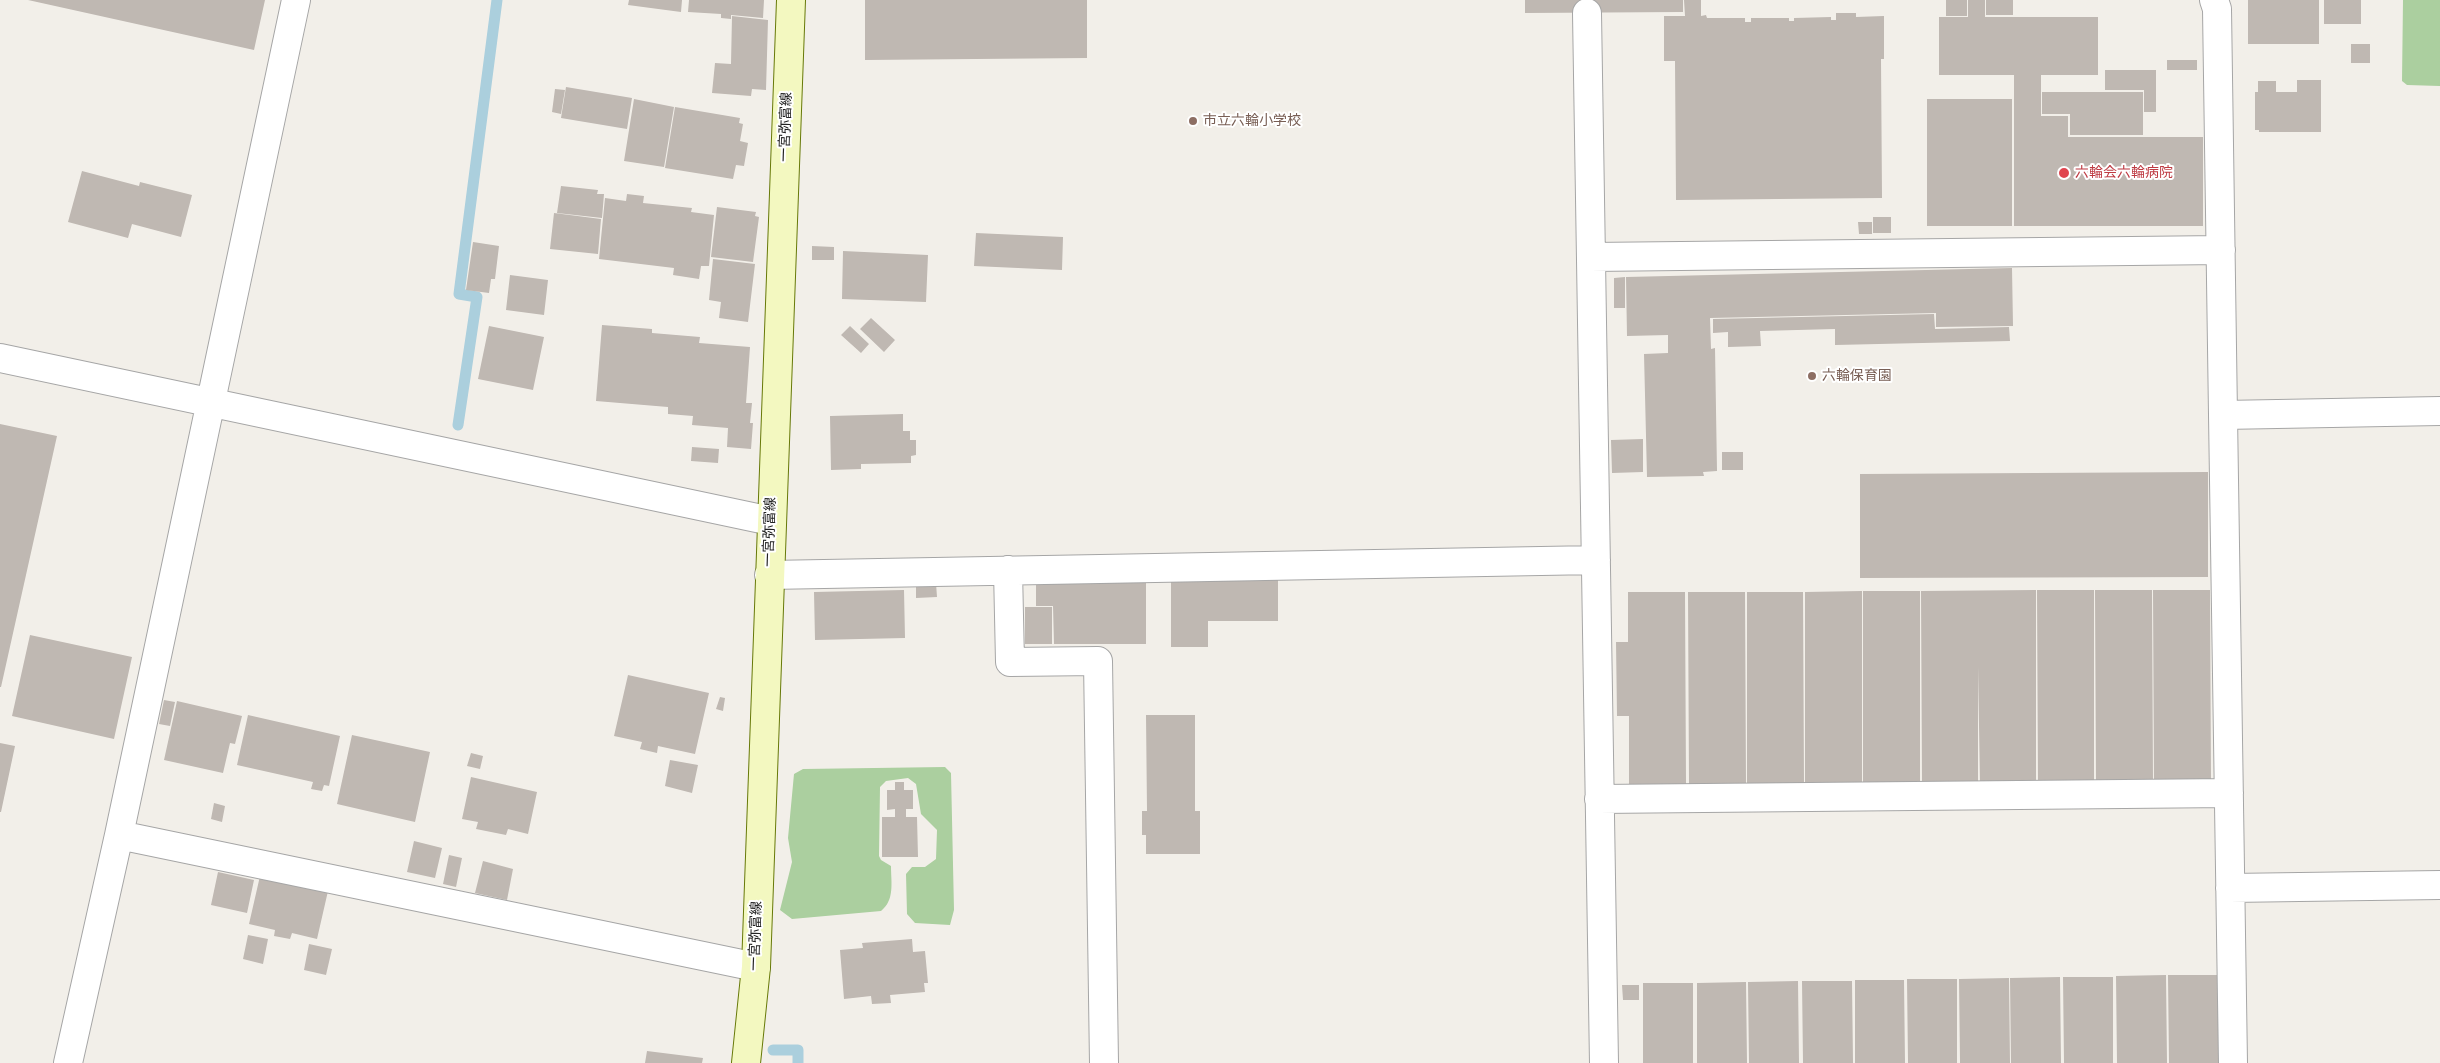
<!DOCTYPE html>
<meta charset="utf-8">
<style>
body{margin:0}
canvas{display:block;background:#f2efe9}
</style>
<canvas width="2440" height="1063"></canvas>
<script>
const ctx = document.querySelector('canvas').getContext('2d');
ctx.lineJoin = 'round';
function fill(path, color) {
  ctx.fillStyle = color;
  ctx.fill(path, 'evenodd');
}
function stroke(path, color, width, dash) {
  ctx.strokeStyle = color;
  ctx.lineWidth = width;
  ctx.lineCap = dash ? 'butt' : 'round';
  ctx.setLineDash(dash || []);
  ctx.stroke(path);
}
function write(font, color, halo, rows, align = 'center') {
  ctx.font = font + ' "DM Sans","Noto Sans JP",sans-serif';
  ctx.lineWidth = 4;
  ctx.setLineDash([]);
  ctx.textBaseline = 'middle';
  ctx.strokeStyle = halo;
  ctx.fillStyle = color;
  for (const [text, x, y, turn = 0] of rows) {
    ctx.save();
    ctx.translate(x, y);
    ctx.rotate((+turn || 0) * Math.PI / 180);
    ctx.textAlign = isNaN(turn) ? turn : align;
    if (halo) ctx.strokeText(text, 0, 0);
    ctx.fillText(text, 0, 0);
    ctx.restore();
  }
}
const forest = new Path2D(`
 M 2403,0 L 2440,0 L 2440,86 L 2407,85 L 2402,81 Z
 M 945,767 L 951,773 L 954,910 L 950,925 L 915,923 L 907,914 L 906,874 L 912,867 L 925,867 L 936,859 L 937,830 L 921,814 L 916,784 L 908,778 L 886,781 L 880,787 L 879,856 L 881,860 L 891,866 C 891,882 895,900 881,911 L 792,919 L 780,910 L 792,862 L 788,838 L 794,774 L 803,769 Z`);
const stream = new Path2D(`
 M 458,425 L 477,297 L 459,294 L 497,0
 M 773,1050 L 798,1050 L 798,1063`);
const building = new Path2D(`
 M 28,0 L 265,0 L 254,50 Z
 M 629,0 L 682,0 L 681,12 L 628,5 Z
 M 689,0 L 764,0 L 763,18 L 731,15 L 731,19 L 721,18 L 721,14 L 688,12 Z
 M 865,0 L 1087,0 L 1087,58 L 865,60 Z
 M 1525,0 L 1683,0 L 1683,12 L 1525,13 Z
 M 1684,0 L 1701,0 L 1701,16 L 1706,15 L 1707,18 L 1745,18 L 1745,22 L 1751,22 L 1751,18 L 1789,18 L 1789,21 L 1794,21 L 1794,18 L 1831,17 L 1831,20 L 1836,20 L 1836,13 L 1856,13 L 1856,17 L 1884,16 L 1884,59 L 1881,59 L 1882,198 L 1676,200 L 1675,61 L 1664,61 L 1664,16 L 1685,16 Z
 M 1946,0 L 1967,0 L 1967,16 L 1946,16 Z
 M 1968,0 L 1985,0 L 1985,17 L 2098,17 L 2098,75 L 2041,75 L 2041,116 L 2068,116 L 2068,137 L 2203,137 L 2203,226 L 2014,226 L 2014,75 L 1939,75 L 1939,17 L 1968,17 Z
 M 1986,0 L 2013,0 L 2013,15 L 1986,15 Z
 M 2248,0 L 2319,0 L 2319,44 L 2248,44 Z
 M 2324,0 L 2361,0 L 2361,24 L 2324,24 Z
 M 732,16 L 768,20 L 766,90 L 752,89 L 751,96 L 712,93 L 715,63 L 731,64 Z
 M 2351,44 L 2370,44 L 2370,63 L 2351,63 Z
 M 2167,60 L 2197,60 L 2197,70 L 2167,70 Z
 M 2105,70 L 2156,70 L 2156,112 L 2144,112 L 2144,90 L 2105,90 Z
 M 2297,80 L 2321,80 L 2321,132 L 2259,132 L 2259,130 L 2255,130 L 2255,92 L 2258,92 L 2258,81 L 2276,81 L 2276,92 L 2297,92 Z
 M 566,87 L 632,98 L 627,129 L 561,118 Z
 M 555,89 L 565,90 L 561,114 L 552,112 Z
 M 2042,92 L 2143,92 L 2143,135 L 2070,135 L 2070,114 L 2042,114 Z
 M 634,99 L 674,107 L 664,167 L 624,161 Z
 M 1927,99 L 2012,99 L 2012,226 L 1927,226 Z
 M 675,107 L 740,118 L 739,123 L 743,124 L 740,141 L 748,143 L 744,166 L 736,165 L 733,179 L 665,168 Z
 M 82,171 L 139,186 L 140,182 L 192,195 L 181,237 L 132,224 L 128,238 L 68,222 Z
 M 561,186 L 598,190 L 597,194 L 604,194 L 602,218 L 557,213 Z
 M 627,194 L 644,196 L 643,203 L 692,208 L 691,212 L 714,215 L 709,266 L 701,266 L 699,279 L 673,275 L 674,268 L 599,259 L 605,198 L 626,201 Z
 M 717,207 L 756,212 L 755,216 L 759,217 L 753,262 L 711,257 Z
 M 554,213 L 601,219 L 598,254 L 550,249 Z
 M 1873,217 L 1891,217 L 1891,233 L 1873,233 Z
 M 1858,222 L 1872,222 L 1872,234 L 1859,234 Z
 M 976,233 L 1063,237 L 1062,270 L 974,266 Z
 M 473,242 L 499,246 L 495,279 L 491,279 L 489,293 L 466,290 Z
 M 812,246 L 834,247 L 834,260 L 812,260 Z
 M 843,251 L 928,255 L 926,302 L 842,299 Z
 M 713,259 L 755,264 L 748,322 L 719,318 L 721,302 L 709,300 Z
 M 2012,268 L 2013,326 L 1936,327 L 1936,313 L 1710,318 L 1711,349 L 1715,348 L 1717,471 L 1703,472 L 1704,476 L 1647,477 L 1644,354 L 1668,353 L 1668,335 L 1627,336 L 1626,277 Z
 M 510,275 L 548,280 L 544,315 L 506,310 Z
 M 1625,277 L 1625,308 L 1614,308 L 1614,278 Z
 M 1934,314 L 1935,329 L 2009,327 L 2010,341 L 1835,345 L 1835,329 L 1760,331 L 1761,346 L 1728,347 L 1728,332 L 1713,333 L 1713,319 Z
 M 871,318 L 895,340 L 884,352 L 860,329 Z
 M 602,325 L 652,329 L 652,333 L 700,337 L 699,343 L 750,347 L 746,403 L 752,403 L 750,423 L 753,423 L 751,449 L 727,447 L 728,428 L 692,425 L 693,416 L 668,414 L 668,407 L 596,401 Z
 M 489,326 L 544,337 L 533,390 L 478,379 Z
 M 850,326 L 869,344 L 861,353 L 841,335 Z
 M 903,414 L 903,431 L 910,431 L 910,440 L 916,440 L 916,455 L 911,456 L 911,463 L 861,464 L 861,469 L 831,470 L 830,416 Z
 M 0,424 L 57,436 L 1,687 L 0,687 Z
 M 1643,439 L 1643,472 L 1612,473 L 1611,440 Z
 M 692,447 L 719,449 L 718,463 L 691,461 Z
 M 1722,452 L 1743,452 L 1743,470 L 1722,470 Z
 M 2208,472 L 2208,577 L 1860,578 L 1860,474 Z
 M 1278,579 L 1278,621 L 1208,621 L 1208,647 L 1171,647 L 1171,580 Z
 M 1146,581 L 1146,644 L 1054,644 L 1053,606 L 1036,606 L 1036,582 Z
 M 936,583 L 937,597 L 916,598 L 916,584 Z
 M 904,590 L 905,638 L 815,640 L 814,592 Z
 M 2036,590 L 2036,784 L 1980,784 L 1978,666 L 1978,784 L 1922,784 L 1921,591 Z
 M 2037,590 L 2094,590 L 2094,784 L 2038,784 Z
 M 2095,590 L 2152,590 L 2153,783 L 2096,783 Z
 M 2153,590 L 2210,590 L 2211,783 L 2154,783 Z
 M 1862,591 L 1862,784 L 1805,785 L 1805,592 Z
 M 1863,591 L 1920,591 L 1920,784 L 1863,784 Z
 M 1628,592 L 1685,592 L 1686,785 L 1629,785 L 1629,716 L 1617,716 L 1616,642 L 1628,642 Z
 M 1688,592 L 1745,592 L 1746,785 L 1689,785 Z
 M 1747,592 L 1803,592 L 1804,785 L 1747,785 Z
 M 1025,607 L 1052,607 L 1052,644 L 1025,644 Z
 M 30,635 L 132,657 L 114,739 L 12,716 Z
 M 628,675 L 709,693 L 695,754 L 658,746 L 657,753 L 640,749 L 642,742 L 614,736 Z
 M 720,697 L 725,698 L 723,711 L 716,709 Z
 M 164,700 L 175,702 L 170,726 L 159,724 Z
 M 177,701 L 242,716 L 235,744 L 230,743 L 223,773 L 164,760 Z
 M 248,715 L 340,736 L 329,786 L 324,785 L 322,791 L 311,789 L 313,782 L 237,765 Z
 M 1146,715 L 1195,715 L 1195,811 L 1200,811 L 1200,854 L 1146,854 L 1146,835 L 1142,835 L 1142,811 L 1147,811 Z
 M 352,735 L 430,752 L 415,822 L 337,804 Z
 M 0,743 L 15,746 L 1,812 L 0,812 Z
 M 471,753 L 483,756 L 480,769 L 467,766 Z
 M 670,760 L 698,765 L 692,793 L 665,786 Z
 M 471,777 L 537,792 L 528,834 L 508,829 L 506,835 L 476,829 L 478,822 L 462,819 Z
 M 895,782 L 904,782 L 904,790 L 913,790 L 913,809 L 906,809 L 906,817 L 917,817 L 918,857 L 882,857 L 882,817 L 895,817 L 895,809 L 887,810 L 887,790 L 895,790 Z
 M 214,803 L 225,806 L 222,822 L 211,819 Z
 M 414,841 L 442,848 L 435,878 L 407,872 Z
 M 449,855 L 462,858 L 456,887 L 443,884 Z
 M 483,861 L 513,869 L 507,900 L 475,893 Z
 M 218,872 L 254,880 L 247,913 L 211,905 Z
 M 260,876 L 328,891 L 317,939 L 292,933 L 290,939 L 274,936 L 275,930 L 249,924 Z
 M 248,935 L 268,939 L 263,964 L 243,959 Z
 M 912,939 L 913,952 L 925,951 L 928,983 L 924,983 L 925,992 L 890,995 L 891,1003 L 872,1004 L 871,996 L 844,999 L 840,950 L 863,948 L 862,943 Z
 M 309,944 L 332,949 L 326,975 L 304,970 Z
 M 2166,975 L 2167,1063 L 2117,1063 L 2116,976 Z
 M 2168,975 L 2218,975 L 2219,1063 L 2169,1063 Z
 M 2060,977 L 2061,1063 L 2011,1063 L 2010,978 Z
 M 2063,977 L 2113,977 L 2113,1063 L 2064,1063 Z
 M 2009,978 L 2010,1063 L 1960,1063 L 1959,979 Z
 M 1907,979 L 1957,979 L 1957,1063 L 1908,1063 Z
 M 1855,980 L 1904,980 L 1905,1063 L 1855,1063 Z
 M 1798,981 L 1799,1063 L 1749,1063 L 1748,982 Z
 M 1802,981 L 1852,981 L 1853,1063 L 1803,1063 Z
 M 1746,982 L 1747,1063 L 1697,1063 L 1697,983 Z
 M 1643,983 L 1693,983 L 1693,1063 L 1643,1063 Z
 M 1622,985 L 1639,985 L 1639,1000 L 1623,1000 Z
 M 647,1051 L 703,1058 L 702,1063 L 645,1063 Z`);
const street = new Path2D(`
 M 2214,0 L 2217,9 L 2223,415 L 2440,411
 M 1587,13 L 1604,1063
 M 1591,257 L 2221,250
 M 0,358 L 771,521
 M 2223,415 L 2233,1063
 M 1008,570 L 1010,662 L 1098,661 L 1104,1063
 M 769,575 L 1596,560
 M 1599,799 L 2229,793
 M 119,835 L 756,967
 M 2230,888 L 2440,885
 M 68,1063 L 119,835 L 296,0`);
const secondary = new Path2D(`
 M 746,1063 L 756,967 L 791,0`);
const markers = [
 [1193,121,5,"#8d6e63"],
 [2064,173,6,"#e0444e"],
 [1812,376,5,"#8d6e63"]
];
const educationNames = [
 ["市立六輪小学校",1203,121],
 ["六輪保育園",1822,376]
];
const streetNames = [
 ["一宮弥富線",786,127,-88],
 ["一宮弥富線",770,532,-88],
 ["一宮弥富線",756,936,-88]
];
const healthNames = [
 ["六輪会六輪病院",2075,173]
];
fill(forest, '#abcf9f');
stroke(stream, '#abcfdd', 11);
fill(building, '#bfb8b2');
stroke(street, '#a6a6a6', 30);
stroke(secondary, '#677908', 30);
stroke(street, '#fff', 28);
stroke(secondary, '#f3f8c0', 28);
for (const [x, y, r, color] of markers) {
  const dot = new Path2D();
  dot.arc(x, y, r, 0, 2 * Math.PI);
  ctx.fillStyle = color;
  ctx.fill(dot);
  stroke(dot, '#fff', 2);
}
write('14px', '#785e54', '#fff', educationNames, 'left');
write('14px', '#222', '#fff', streetNames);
write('14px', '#be3a42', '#fff', healthNames, 'left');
</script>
